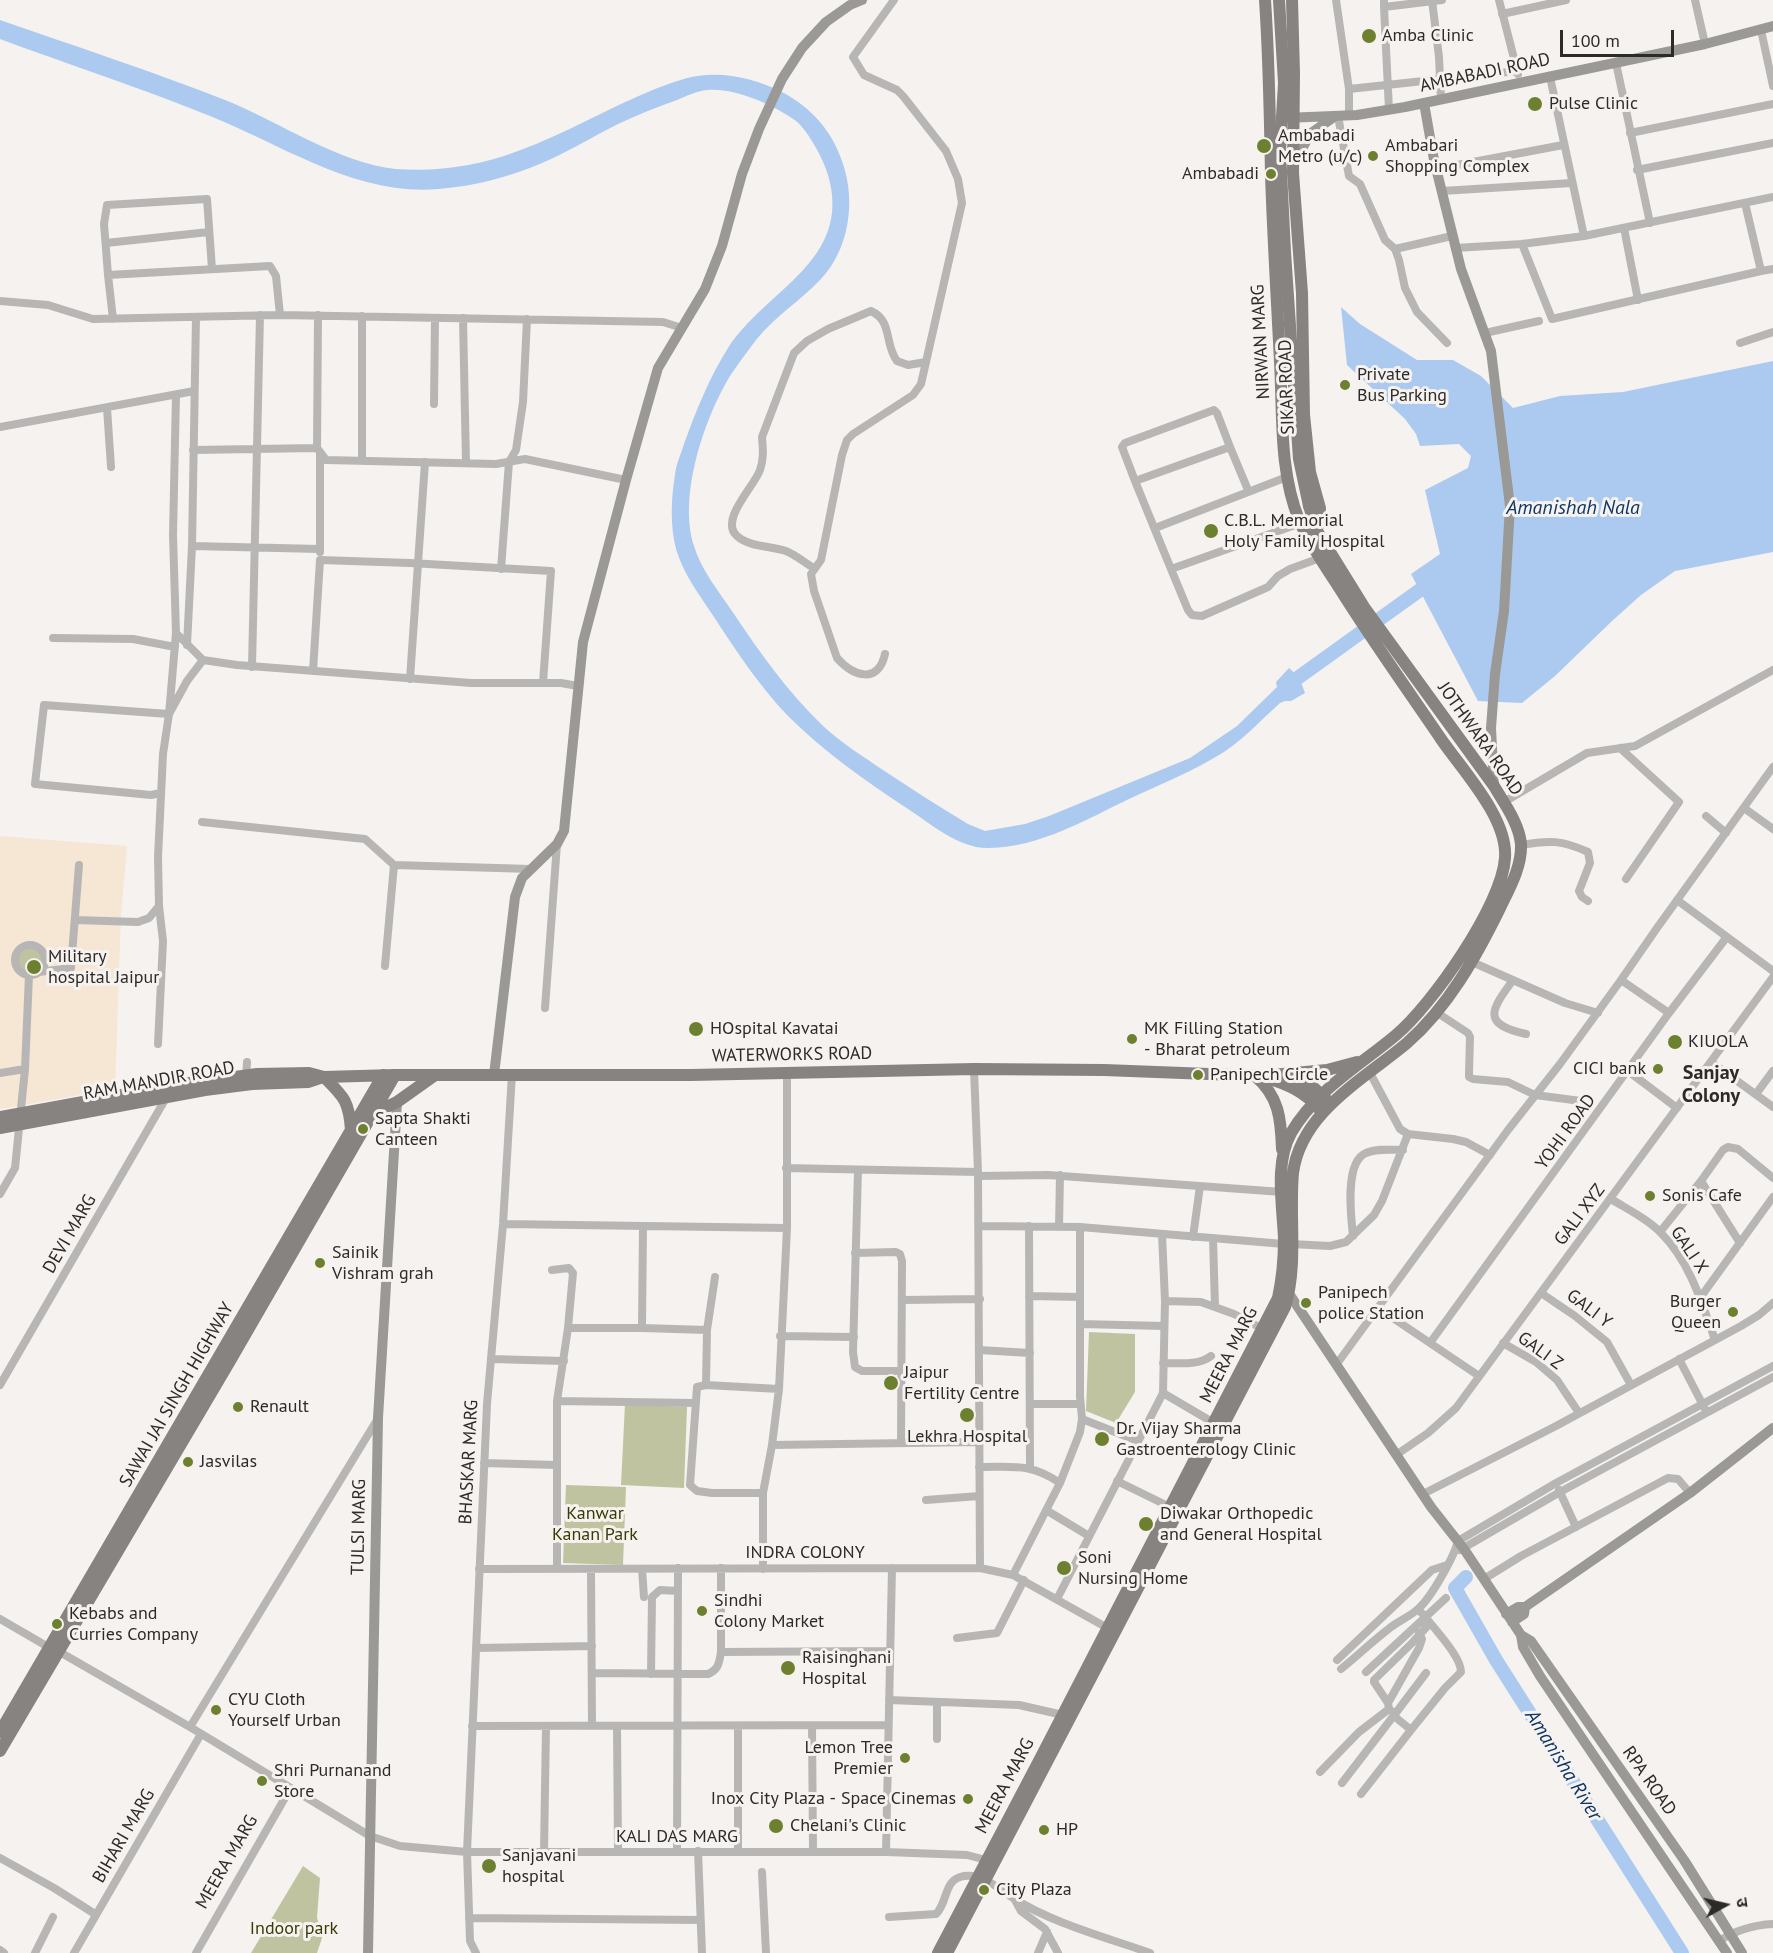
<!DOCTYPE html>
<meta charset="utf-8">
<style>
body{margin:0}
#map{position:relative;width:1773px;height:1953px;overflow:hidden;background:#f6f2ef;font-family:"PT Sans","Noto Sans Devanagari",sans-serif}
canvas{display:block}
.north{position:absolute;left:1695px;top:1875px;width:60px;height:60px;-webkit-text-stroke:4px #f6f2ef;paint-order:stroke;rotate:82deg;font-size:16px;font-weight:700;line-height:24px;text-align:center;color:#2d2b2a}
.north::after{content:'';display:block;margin:auto;width:21px;height:27px;background:#2d2b2a;clip-path:polygon(50% 0,100% 100%,50% 72%,0 100%)}
.scale{position:absolute;left:1560px;top:30px;width:114px;height:27px;box-sizing:border-box;border:3px solid #2d2b2a;border-top:0;padding-left:8px;font-size:18px;line-height:21px;white-space:nowrap;color:#2d2b2a;-webkit-text-stroke:4px #f6f2ef;paint-order:stroke}
</style>
<div id="map">
<canvas width="1773" height="1953"></canvas>
<div class="north">उ</div>
<div class="scale">100 m</div>
</div>
<script>
const ctx = document.querySelector('canvas').getContext('2d');
ctx.lineJoin = 'round';
function fill(path, color) {
  ctx.fillStyle = color;
  ctx.fill(path, 'evenodd');
}
function stroke(path, color, width, dash) {
  ctx.strokeStyle = color;
  ctx.lineWidth = width;
  ctx.lineCap = dash ? 'butt' : 'round';
  ctx.setLineDash(dash || []);
  ctx.stroke(path);
}
function write(font, color, halo, rows, align = 'center') {
  ctx.font = font + ' "PT Sans",sans-serif';
  ctx.lineWidth = 6;
  ctx.setLineDash([]);
  ctx.textBaseline = 'middle';
  ctx.strokeStyle = halo;
  ctx.fillStyle = color;
  for (const [text, x, y, turn = 0] of rows) {
    ctx.save();
    ctx.translate(x, y);
    ctx.rotate((+turn || 0) * Math.PI / 180);
    ctx.textAlign = isNaN(turn) ? turn : align;
    if (halo) ctx.strokeText(text, 0, 0);
    ctx.fillText(text, 0, 0);
    ctx.restore();
  }
}
const medical = new Path2D(`
 M 0,836 L 127,846 L 121,914 L 115,1089 L 0,1109 Z`);
const green = new Path2D(`
 M17 960a13 13 0 1 1 26 0a13 13 0 1 1-26 0Z
 M 1089,1332 L 1135,1334 L 1135,1392 L 1116,1423 L 1086,1411 Z
 M 625,1404 L 687,1407 L 684,1488 L 621,1485 Z
 M 566,1485 L 626,1487 L 623,1565 L 563,1563 Z
 M 303,1866 L 320,1878 L 317,1917 L 322,1938 L 317,1953 L 251,1953 Z`);
const water = new Path2D(`
 M 0,20 C 75,46 151,71 225,100 C 280,122 338,163 396,169 C 439,172 478,166 518,151 C 565,134 608,108 655,89 C 671,83 688,76 706,75 C 731,73 759,80 782,92 C 812,108 833,132 843,164 C 856,202 849,250 820,280 C 800,301 774,317 756,340 C 747,352 738,364 730,376 C 704,419 678,496 694,546 C 701,570 720,593 734,614 C 760,653 788,692 822,725 C 841,743 864,757 886,772 C 913,790 940,807 968,824 L 985,831 L 1025,824 L 1049,816 L 1190,758 L 1237,726 L 1277,687 L 1276,682 L 1289,668 L 1299,677 L 1305,693 L 1291,701 L 1285,701 L 1280,703 C 1261,720 1245,738 1224,752 C 1194,771 1161,784 1129,799 C 1085,820 1040,847 989,848 C 959,849 930,823 905,807 C 864,780 823,751 788,716 C 759,686 735,649 712,614 C 698,593 683,573 676,549 C 670,525 671,499 675,475 C 676,464 681,454 684,444 C 696,411 709,378 728,348 C 766,289 853,261 828,175 C 823,158 808,131 796,121 C 775,105 733,87 707,90 C 697,91 686,96 677,100 C 657,107 637,115 618,124 C 592,137 568,152 542,163 C 510,177 474,186 439,189 C 355,196 285,146 210,116 C 141,88 70,65 0,39 Z
 M 1341,307 L 1360,324 L 1417,360 L 1453,360 L 1481,376 L 1513,408 L 1560,396 L 1623,392 L 1773,361 L 1773,552 L 1675,571 L 1641,595 L 1611,622 L 1555,676 L 1522,703 L 1478,701 L 1411,574 L 1440,554 L 1425,490 L 1468,468 L 1471,456 L 1459,444 L 1420,446 L 1416,434 L 1405,419 L 1347,365 Z`);
const river = new Path2D(`
 M 1299,677 L 1420,590
 M 1466,1577 L 1455,1588 L 1496,1660 L 1682,1953`);
const street = new Path2D(`
 M 1336,0 L 1349,89 L 1349,116
 M 1384,0 L 1384,7 L 1442,0
 M 1432,0 L 1439,57 L 1441,100
 M 1499,0 L 1518,74
 M 1695,0 L 1705,44
 M 1384,7 L 1389,110
 M 1502,14 L 1566,0
 M 1761,30 L 1773,86
 M 1616,63 L 1650,223
 M 1550,77 L 1584,236
 M 1349,89 L 1517,71
 M 1338,116 L 1349,176 L 1360,184 L 1385,240 L 1395,249 L 1399,260 L 1405,288 L 1417,312 L 1447,343
 M 1630,133 L 1773,104
 M 1436,169 L 1563,145
 M 1637,170 L 1773,143
 M 1442,191 L 1572,183
 M 1624,228 L 1638,300
 M 106,243 L 209,232
 M 1522,244 L 1552,319 L 1761,271 L 1745,203
 M 1455,248 L 1522,244 L 1584,236 L 1773,197
 M 1395,249 L 1452,236
 M 1761,271 L 1773,269
 M 108,275 L 104,224 L 107,205 L 207,199 L 212,269
 M 0,301 L 48,305 L 93,319 L 280,315 L 663,322 L 682,328
 M 318,315 L 317,448 L 326,460 L 496,464 L 525,459 L 626,480
 M 362,316 L 362,460
 M 463,318 L 466,463
 M 113,319 L 108,275 L 270,266 L 276,276 L 280,315
 M 1485,333 L 1539,321
 M 1740,343 L 1773,332
 M 434,404 L 435,318
 M 107,408 L 111,467
 M 0,427 L 194,391
 M 1230,447 L 1248,490
 M 193,450 L 317,448
 M 320,452 L 320,552
 M 1135,481 L 1122,447 L 1125,443 L 1214,410 L 1217,413 L 1230,447 L 1135,481 L 1171,569 L 1301,523
 M 1155,528 L 1287,477
 M 192,546 L 320,549
 M 814,568 C 805,563 796,555 786,551 C 771,546 749,547 737,536 C 719,520 754,487 760,470 C 764,459 763,449 762,437 L 794,353 L 807,341 L 828,329 L 871,311 C 893,321 884,344 897,361 L 908,365 L 926,362
 M 501,569 L 509,462 L 516,450 L 523,402 L 527,319
 M 1171,569 L 1188,610 L 1192,615 L 1202,616 L 1268,587 L 1278,576 L 1290,569 L 1320,558
 M 176,633 L 203,660 L 237,665 L 471,683 L 561,683 L 578,686
 M 53,638 L 133,639 L 175,647
 M 187,645 L 192,546 L 196,317
 M 885,654 C 878,685 853,676 837,658 L 814,591 L 811,574 L 821,560 L 842,455 L 847,440 L 853,434 L 913,395 L 921,384 L 962,203 L 958,179 L 946,151 L 903,96 L 897,90 L 864,75 L 853,57 L 894,0
 M 252,667 L 260,315
 M 313,671 L 320,560 L 410,563 L 551,571 L 543,683
 M 410,679 L 425,462
 M 1620,748 L 1679,802 L 1626,879
 M 161,793 L 151,795 L 35,784 L 44,705 L 169,714 L 176,633 L 173,535 L 176,395
 M 1504,802 L 1587,753 L 1635,746 L 1773,670
 M 1744,808 L 1773,829
 M 1706,816 L 1726,833
 M 202,822 L 365,839 L 394,865 L 531,869
 M 1521,845 C 1549,840 1562,840 1588,852 L 1590,863 L 1579,891 L 1582,897 L 1588,901
 M 1677,900 L 1773,971
 M 75,920 L 138,922 L 149,918 L 159,906
 M15 960a15 15 0 1 1 30 0a15 15 0 1 1-30 0Z
 M 1472,962 L 1565,1003 L 1598,1013
 M 385,966 L 394,865
 M 39,972 L 71,968 L 79,865
 M 1513,980 C 1491,1010 1481,1024 1526,1034
 M 1621,980 L 1669,1013
 M 545,1008 L 557,844
 M 1436,1012 L 1468,1033 L 1470,1037 L 1469,1073 L 1469,1077 L 1473,1079 L 1508,1082 L 1535,1095 L 1581,1101
 M 158,1044 L 163,941 L 159,906 L 158,857 L 163,754 L 169,714 L 187,681 L 203,660
 M 1711,1062 L 1773,1107
 M 974,1069 L 978,1172 L 980,1568
 M 1628,1071 L 1677,1108
 M 0,1073 L 25,1069 L 29,975
 M 1370,1073 L 1400,1129 L 1408,1134 L 1453,1139 L 1466,1142 L 1490,1155
 M 246,1078 L 247,1062
 M 1756,1094 L 1773,1071
 M 786,1168 L 978,1172
 M 858,1170 L 853,1352 L 855,1367 L 862,1371 L 901,1371
 M 978,1176 L 1048,1175 L 1282,1192
 M 1701,1181 L 1740,1243
 M 0,1194 L 15,1168 L 25,1069
 M 1611,1199 C 1627,1209 1648,1219 1661,1233 C 1690,1262 1702,1303 1715,1340
 M 503,1224 L 787,1228
 M 979,1226 L 1080,1227 L 1284,1244
 M 1029,1226 L 1030,1468
 M 1059,1227 L 1060,1175
 M 1660,1232 L 1701,1181 L 1723,1150 L 1728,1147 L 1738,1149 L 1773,1178
 M 1353,1236 C 1351,1217 1344,1162 1366,1153 C 1377,1148 1392,1150 1403,1150
 M 1193,1237 L 1200,1186
 M 1213,1238 L 1215,1307
 M 1291,1244 L 1330,1246 L 1346,1242 L 1374,1215 L 1382,1201 L 1408,1134
 M 855,1253 L 896,1252 L 900,1254 L 902,1261 L 901,1442
 M 552,1270 L 569,1268 L 573,1273 L 568,1328 L 557,1401 L 557,1569
 M 1541,1293 L 1575,1316 L 1607,1342 L 1631,1385
 M 1029,1296 L 1080,1297
 M 1700,1298 L 1773,1197
 M 903,1300 L 980,1299
 M 1165,1301 L 1201,1302 L 1234,1314 L 1263,1329
 M 1378,1308 L 1479,1376
 M 1080,1324 L 1164,1326
 M 568,1328 L 642,1328 L 707,1330 L 706,1385 L 779,1389
 M 642,1328 L 643,1226
 M 707,1330 L 715,1277
 M 780,1336 L 854,1337
 M 1430,1343 L 1669,1013 L 1726,938
 M 1503,1343 L 1536,1362 L 1557,1380 L 1579,1413
 M 979,1350 L 1030,1353
 M 491,1359 L 564,1361
 M 1679,1359 L 1705,1409
 M 1163,1363 C 1179,1363 1198,1366 1211,1356
 M 1336,1365 L 1508,1130 L 1560,1064 L 1621,980 L 1657,928 L 1773,767
 M 0,1385 L 166,1098
 M 706,1385 L 697,1387 L 690,1485 L 697,1491 L 712,1493 L 763,1493
 M 1163,1393 L 1214,1423
 M 557,1401 L 695,1403
 M 1030,1404 L 1080,1404
 M 1082,1419 L 1138,1441
 M 772,1445 L 979,1442
 M 1396,1455 L 1428,1433 L 1456,1408 L 1773,977
 M 484,1463 L 556,1465
 M 979,1467 C 1013,1467 1031,1463 1060,1483
 M 1117,1481 L 1170,1507
 M 1559,1490 L 1576,1527
 M 1423,1494 L 1556,1426 L 1741,1326 L 1759,1315 L 1773,1303
 M 926,1500 L 979,1496
 M 1046,1510 L 1089,1536
 M 1460,1550 L 1560,1492 L 1773,1377
 M 479,1569 L 980,1568 L 1013,1575 L 1111,1630
 M 591,1569 L 592,1726
 M 642,1569 L 644,1597
 M 763,1569 L 763,1493 L 772,1445 L 779,1389 L 787,1228 L 787,1073
 M 1013,1575 L 1060,1483 L 1080,1432 L 1082,1419 L 1080,1396 L 1080,1227
 M 1484,1579 L 1521,1556 L 1668,1478 L 1678,1479 L 1690,1493
 M 1057,1599 L 1163,1393 L 1165,1301 L 1162,1234
 M 0,1619 L 50,1648
 M 957,1638 L 997,1633 L 1024,1580
 M 476,1648 L 592,1646
 M 58,1651 L 190,1727 L 370,1836 L 400,1846 L 467,1852 L 886,1852 L 967,1855 L 990,1861
 M 721,1652 L 890,1651
 M 1337,1660 L 1432,1570 L 1447,1565
 M 1341,1669 C 1358,1655 1374,1640 1391,1627 C 1399,1621 1412,1615 1418,1609 C 1431,1598 1454,1557 1458,1541 L 1556,1483 L 1773,1366
 M 1366,1672 L 1446,1598
 M 592,1673 L 708,1674 C 719,1669 719,1663 721,1652 L 721,1568
 M 1426,1673 L 1395,1714 L 1389,1709 L 1388,1703 L 1374,1682 L 1374,1680 L 1413,1642 L 1430,1623
 M 651,1674 L 652,1597 L 660,1590 L 678,1591
 M 889,1700 L 1019,1705 L 1063,1715
 M 1388,1703 L 1419,1648 L 1422,1639 L 1419,1633
 M 1394,1716 L 1411,1730 L 1445,1688 L 1461,1672 C 1461,1656 1434,1629 1424,1615 L 1418,1610
 M 472,1726 L 888,1725
 M 617,1726 L 618,1851
 M 812,1726 L 813,1852
 M 190,1727 L 377,1420
 M 937,1739 L 937,1702
 M 1320,1772 L 1359,1732 L 1389,1709
 M 1342,1783 L 1395,1714
 M 1361,1794 L 1411,1730
 M 677,1851 L 678,1568
 M 698,1851 L 702,1953
 M 738,1851 L 738,1726
 M 544,1852 L 546,1726
 M 886,1852 L 892,1568
 M 0,1858 L 54,1888 L 95,1914
 M 762,1872 L 766,1953
 M 1015,1900 L 1021,1911 L 1045,1929 L 1058,1953
 M 889,1917 L 936,1914 C 947,1904 944,1882 960,1877 C 980,1871 998,1888 1013,1898 C 1054,1924 1105,1937 1150,1953
 M 469,1918 L 700,1920
 M 1719,1941 C 1736,1930 1753,1925 1773,1924
 M 0,1950 L 4,1953
 M 35,1953 L 53,1917
 M 74,1953 L 201,1734
 M 196,1953 L 290,1789
 M 476,1953 L 470,1941 L 467,1852 L 487,1404 L 503,1224 L 512,1074
 M 1038,1953 L 1047,1932`);
const secondary = new Path2D(`
 M 1424,103 L 1434,160 L 1461,269 L 1491,351 L 1510,506 L 1504,611 L 1495,674 L 1491,728 L 1494,786
 M 1285,118 L 1357,115 L 1405,107 L 1705,44 L 1773,26
 M 1293,164 L 1311,133 L 1334,117
 M 494,1075 L 515,897 L 522,878 L 557,844 L 564,831 L 583,642 L 626,480 L 658,368 L 705,289 L 722,246 L 742,174 L 759,129 L 782,79 L 802,48 L 826,22 L 850,5 L 862,0
 M 1286,1289 L 1431,1507 L 1464,1549 L 1521,1635 L 1523,1647 L 1540,1676 L 1727,1953
 M 1525,1607 L 1690,1493 L 1773,1428
 M 1506,1614 L 1518,1607 L 1525,1607 L 1524,1614 L 1512,1622
 M 1521,1635 L 1531,1641 L 1684,1860 L 1742,1953
 M 368,1953 L 378,1418 L 397,1102`);
const primary = new Path2D(`
 M 1292,0 L 1294,73 L 1293,173 L 1302,293 L 1304,415 L 1310,472 L 1320,508 L 1318,526
 M 1289,1074 L 1314,1088 L 1326,1099
 M 1255,1076 C 1279,1096 1281,1119 1282,1149
 M 324,1077 C 344,1097 349,1101 351,1130
 M 1267,1078 C 1287,1084 1305,1092 1319,1109
 M 372,1114 L 397,1102 L 435,1075
 M 0,1117 L 176,1085 L 257,1074 L 309,1073 L 324,1077 L 395,1075 L 691,1075 L 974,1069 L 1104,1070 L 1261,1076 L 1327,1070 L 1357,1062
 M 0,1128 L 205,1090 L 252,1084 L 308,1082 L 323,1077
 M 0,1732 L 383,1075
 M 0,1751 L 230,1361 L 395,1075
 M 938,1953 L 1041,1757 L 1278,1298 C 1282,1279 1284,1260 1284,1240 C 1283,1206 1274,1164 1291,1133 C 1316,1090 1359,1066 1396,1035 C 1432,1005 1502,905 1505,858 C 1508,818 1463,771 1441,739 C 1407,689 1372,640 1340,589 C 1326,567 1309,544 1299,520 C 1279,470 1283,415 1280,362 C 1277,300 1273,237 1271,174 C 1270,116 1269,58 1265,0
 M 947,1953 L 1285,1307 C 1298,1264 1289,1217 1293,1173 C 1301,1112 1363,1080 1407,1043 C 1448,1007 1476,957 1500,908 C 1509,889 1522,867 1521,844 C 1519,823 1504,803 1494,786 L 1364,607 L 1317,531 L 1309,506`);
const primaryBridge = new Path2D(`
 M 1279,0 L 1284,83 L 1280,151 L 1285,252 L 1299,459 L 1309,506`);
const markers = [
 [1369,36,8,"#6d802f"],
 [1535,104,8,"#6d802f"],
 [1264,146,8,"#6d802f"],
 [1373,156,6,"#6d802f"],
 [1271,174,6,"#6d802f"],
 [1345,385,6,"#6d802f"],
 [1211,531,8,"#6d802f"],
 [34,967,8,"#6d802f"],
 [696,1029,8,"#6d802f"],
 [1132,1039,6,"#6d802f"],
 [1675,1042,8,"#6d802f"],
 [1658,1069,6,"#6d802f"],
 [1198,1075,6,"#6d802f"],
 [363,1129,6,"#6d802f"],
 [1650,1196,6,"#6d802f"],
 [320,1263,6,"#6d802f"],
 [1306,1303,6,"#6d802f"],
 [1733,1312,6,"#6d802f"],
 [891,1383,8,"#6d802f"],
 [238,1407,6,"#6d802f"],
 [967,1415,8,"#6d802f"],
 [1102,1439,8,"#6d802f"],
 [188,1462,6,"#6d802f"],
 [1146,1524,8,"#6d802f"],
 [1064,1568,8,"#6d802f"],
 [702,1611,6,"#6d802f"],
 [57,1624,6,"#6d802f"],
 [788,1668,8,"#6d802f"],
 [216,1710,6,"#6d802f"],
 [905,1758,6,"#6d802f"],
 [262,1781,6,"#6d802f"],
 [968,1799,6,"#6d802f"],
 [776,1826,8,"#6d802f"],
 [1044,1830,6,"#6d802f"],
 [489,1866,8,"#6d802f"],
 [984,1890,6,"#6d802f"]
];
const poiNames = [
 ["Amba Clinic",1382,36],
 ["Pulse Clinic",1549,104],
 ["Ambabadi",1278,136],
 ["Metro (u/c)",1278,157],
 ["Ambabari",1385,146],
 ["Shopping Complex",1385,167],
 ["Ambabadi",1259,174,"right"],
 ["Private",1357,375],
 ["Bus Parking",1357,396],
 ["C.B.L. Memorial",1224,521],
 ["Holy Family Hospital",1224,542],
 ["Military",48,957],
 ["hospital Jaipur",48,978],
 ["HOspital Kavatai",710,1029],
 ["MK Filling Station",1144,1029],
 ["- Bharat petroleum",1144,1050],
 ["KIUOLA",1688,1042],
 ["CICI bank",1646,1069,"right"],
 ["Panipech Circle",1210,1075],
 ["Sapta Shakti",375,1119],
 ["Canteen",375,1140],
 ["Sonis Cafe",1662,1196],
 ["Sainik",332,1253],
 ["Vishram grah",332,1274],
 ["Panipech",1318,1293],
 ["police Station",1318,1314],
 ["Burger",1721,1302,"right"],
 ["Queen",1721,1323,"right"],
 ["Jaipur",904,1373],
 ["Fertility Centre",904,1394],
 ["Renault",250,1407],
 ["Dr. Vijay Sharma",1116,1429],
 ["Gastroenterology Clinic",1116,1450],
 ["Lekhra Hospital",967,1437,"center"],
 ["Jasvilas",200,1462],
 ["Diwakar Orthopedic",1160,1514],
 ["and General Hospital",1160,1535],
 ["Soni",1078,1558],
 ["Nursing Home",1078,1579],
 ["Sindhi",714,1601],
 ["Colony Market",714,1622],
 ["Kebabs and",69,1614],
 ["Curries Company",69,1635],
 ["Raisinghani",802,1658],
 ["Hospital",802,1679],
 ["CYU Cloth",228,1700],
 ["Yourself Urban",228,1721],
 ["Lemon Tree",893,1748,"right"],
 ["Premier",893,1769,"right"],
 ["Shri Purnanand",274,1771],
 ["Store",274,1792],
 ["Inox City Plaza - Space Cinemas",956,1799,"right"],
 ["Chelani's Clinic",790,1826],
 ["HP",1056,1830],
 ["Sanjavani",502,1856],
 ["hospital",502,1877],
 ["City Plaza",996,1890]
];
const streetNames = [
 ["AMBABADI ROAD",1485,73,-12],
 ["NIRWAN MARG",1261,342,-93],
 ["SIKAR ROAD",1287,387,-92],
 ["JOTHWARA ROAD",1480,739,55],
 ["WATERWORKS ROAD",792,1055,-1],
 ["RAM MANDIR ROAD",159,1081,-10],
 ["YOHI ROAD",1566,1132,-54],
 ["GALI XYZ",1580,1215,-53],
 ["DEVI MARG",70,1234,-60],
 ["GALI X",1689,1250,56],
 ["GALI Y",1589,1309,37],
 ["GALI Z",1540,1351,36],
 ["MEERA MARG",1229,1355,-63],
 ["SAWAI JAI SINGH HIGHWAY",177,1395,-60],
 ["BHASKAR MARG",469,1462,-87],
 ["TULSI MARG",359,1527,-89],
 ["INDRA COLONY",805,1553],
 ["RPA ROAD",1649,1781,55],
 ["MEERA MARG",1005,1786,-62],
 ["BIHARI MARG",124,1836,-60],
 ["KALI DAS MARG",677,1837],
 ["MEERA MARG",227,1862,-60]
];
const parkNames = [
 ["Kanwar",595,1514],
 ["Kanan Park",595,1535],
 ["Indoor park",294,1929]
];
const waterNames = [
 ["Amanishah Nala",1573,508],
 ["Amanisha River",1563,1765,58]
];
const neighbourhoodNames = [
 ["Sanjay",1711,1073],
 ["Colony",1711,1096]
];
fill(medical, '#f6e6d4');
fill(green, '#c0c39f');
fill(water, '#accaef');
stroke(river, '#accaef', 14);
stroke(street, '#b8b6b5', 8);
stroke(secondary, '#9b9996', 10);
stroke(primary, '#868381', 12);
stroke(primaryBridge, '#868381', 12);
for (const [x, y, r, color] of markers) {
  const dot = new Path2D();
  dot.arc(x, y, r, 0, 2 * Math.PI);
  ctx.fillStyle = color;
  ctx.fill(dot);
  stroke(dot, '#f6f2ef', 2);
}
write('18px', '#2d2b2a', '#f6f2ef', poiNames, 'left');
write('18px', '#2d2b2a', '#f6f2ef', streetNames);
write('18px', '#393b03', '#f6f2ef', parkNames);
write('italic 20px', '#0e3764', '#f6f2ef', waterNames);
write('bold 20px', '#2d2b2a', '#f6f2ef', neighbourhoodNames);
</script>
